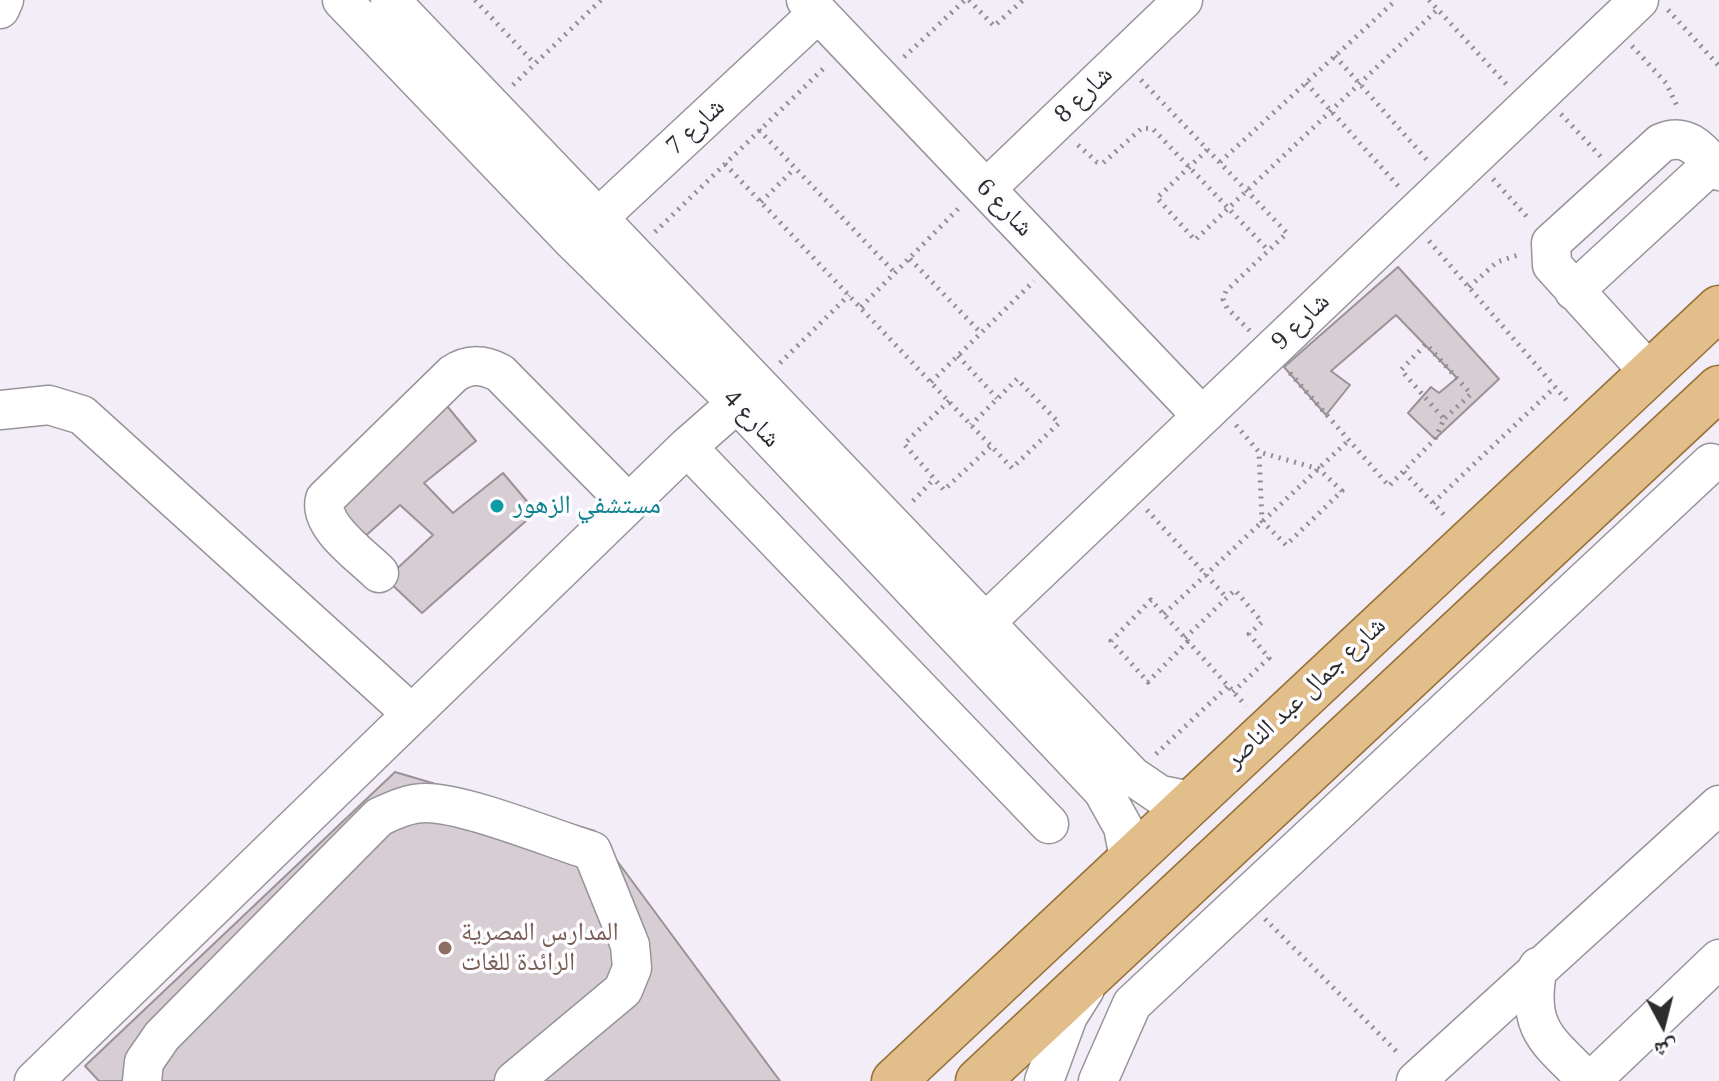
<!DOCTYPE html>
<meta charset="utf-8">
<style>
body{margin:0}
#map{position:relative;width:1719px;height:1081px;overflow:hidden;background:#f2edf6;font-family:"Times New Roman","Noto Naskh Arabic",serif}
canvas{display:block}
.north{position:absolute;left:1623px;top:985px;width:80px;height:80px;-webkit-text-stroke:6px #fdfcfe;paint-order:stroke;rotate:173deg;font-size:22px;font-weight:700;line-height:32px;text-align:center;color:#2e2c2f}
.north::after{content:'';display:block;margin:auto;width:28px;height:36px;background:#2e2c2f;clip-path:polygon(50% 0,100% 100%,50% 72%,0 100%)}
</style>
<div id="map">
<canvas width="1719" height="1081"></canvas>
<div class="north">ش</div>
</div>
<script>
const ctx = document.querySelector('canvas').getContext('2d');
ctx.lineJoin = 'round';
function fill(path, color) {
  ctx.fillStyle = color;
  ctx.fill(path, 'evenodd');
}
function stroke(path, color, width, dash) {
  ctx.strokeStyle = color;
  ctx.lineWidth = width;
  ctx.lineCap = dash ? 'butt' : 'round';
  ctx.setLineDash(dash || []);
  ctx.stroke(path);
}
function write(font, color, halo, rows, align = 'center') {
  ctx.font = font + ' "Times New Roman","Noto Naskh Arabic",serif';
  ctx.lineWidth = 7;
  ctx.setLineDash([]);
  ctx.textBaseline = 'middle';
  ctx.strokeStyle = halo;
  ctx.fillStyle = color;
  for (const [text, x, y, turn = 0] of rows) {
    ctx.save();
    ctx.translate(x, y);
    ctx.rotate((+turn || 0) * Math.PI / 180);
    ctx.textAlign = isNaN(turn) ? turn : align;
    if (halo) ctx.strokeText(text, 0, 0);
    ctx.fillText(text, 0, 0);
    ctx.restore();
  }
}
const building = new Path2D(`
 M 1398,267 L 1499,379 L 1435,439 L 1408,413 L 1431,387 L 1439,393 L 1457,378 L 1396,315 L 1331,371 L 1350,385 L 1326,415 L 1284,367 Z
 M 442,400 L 476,441 L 424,483 L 453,513 L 503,473 L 536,512 L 422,613 L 386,579 L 433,535 L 400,505 L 362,539 L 336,507 Z
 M 395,772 L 595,831 L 780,1081 L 99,1081 L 85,1066 Z`);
const path = new Path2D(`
 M 475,0 L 535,64
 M 969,0 L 994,26 L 1023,0
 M 1429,0 L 1507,85
 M 1668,10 L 1719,66
 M 1632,46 L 1666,83 L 1678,108
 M 1335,56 L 1427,160
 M 904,57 L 965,0
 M 1141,80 L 1287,233 L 1226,291 L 1223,299 L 1227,308 L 1250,331
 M 1306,83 L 1400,188
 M 513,85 L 601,0
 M 1561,114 L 1601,157
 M 759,130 L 895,273
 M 1078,145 L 1097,162 L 1103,163 L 1142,128 L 1153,129 L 1268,250
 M 1207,150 L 1157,198 L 1195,240 L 1438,9
 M 1220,162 L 1396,0
 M 725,164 L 971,425 L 1012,468 L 1059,423 L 1017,379 L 971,425
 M 1493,179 L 1529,219
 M 761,202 L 795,168
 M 655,232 L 826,66
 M 1429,241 L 1569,403
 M 910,259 L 981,333
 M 1469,287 L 1497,262 L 1521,254
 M 861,307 L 961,206
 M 958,356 L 997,398
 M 780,363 L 849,295
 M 1290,373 L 1389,486 L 1435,439 L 1444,419 L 1401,370 L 1426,344 L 1471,394 L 1444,419
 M 931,382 L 1034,281
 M 949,401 L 904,444 L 944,490 L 991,446
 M 1236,425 L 1259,452 L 1262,521 L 1286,545 L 1342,491 L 1319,469 L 1259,452
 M 1404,472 L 1446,517
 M 913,501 L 934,479
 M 1433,503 L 1555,387
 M 1147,510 L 1227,598
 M 1164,614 L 1349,440
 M 1185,638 L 1235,590 L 1262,622 L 1249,634 L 1269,658 L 1233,692
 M 1188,641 L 1148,682 L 1111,641 L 1151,600 L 1246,706
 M 1156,754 L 1228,686
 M 1265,919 L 1399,1054`);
const minor = new Path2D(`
 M 342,0 L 573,241 L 737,403 L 1103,791 L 1123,827 L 1129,858
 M 390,0 L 1132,776 L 1160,795 L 1191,801
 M 806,0 L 1202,416
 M 0,9 L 4,0
 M 986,189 L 1183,0
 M 583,232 L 818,13
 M 1574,291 L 1712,164
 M 1650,373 L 1552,265 L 1551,243 L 1661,143 C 1688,131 1702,152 1719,171
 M 0,410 L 49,405 L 82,415 L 412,714
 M 687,447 L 1049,824
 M 379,573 C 361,555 318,526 325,499 L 453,374 C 469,363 483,364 500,373 L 628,503
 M 968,639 L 1639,0
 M 1538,967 C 1525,1029 1548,1041 1588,1081
 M 34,1081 L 687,447 L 754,388
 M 142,1081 L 144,1062 L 162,1036 L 379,817 C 394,810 409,803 426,803 C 465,803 550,838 592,851 L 630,945 L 632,968 L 623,990 L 514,1081
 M 1044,1081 L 1068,1016 L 1085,989
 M 1098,1081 L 1132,1004 L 1711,463
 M 1416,1081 L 1719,805
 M 1591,1081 L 1719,959`);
const major = new Path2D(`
 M 894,1081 L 1719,308
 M 978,1081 L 1719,388`);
const markers = [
 [497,506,8,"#0f9aa8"],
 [445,948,8,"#8d6e63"]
];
const streetNames = [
 ["شارع 8",1084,95,-44],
 ["شارع 7",696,127,-43],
 ["شارع 6",1004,208,46],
 ["شارع 9",1301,322,-44],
 ["شارع 4",751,419,46],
 ["شارع جمال عبد الناصر",1306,693,-43]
];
const cultureNames = [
 ["مستشفي الزهور",513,506]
];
const educationNames = [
 ["المدارس المصرية",461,933],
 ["الرائدة للغات",461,963]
];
fill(building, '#d7ced4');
stroke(building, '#9b9298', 2);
stroke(minor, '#98949b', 41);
stroke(major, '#967037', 47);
stroke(path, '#918e94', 5, [2, 6]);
stroke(minor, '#fff', 38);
stroke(major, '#e2bf8a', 44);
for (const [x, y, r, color] of markers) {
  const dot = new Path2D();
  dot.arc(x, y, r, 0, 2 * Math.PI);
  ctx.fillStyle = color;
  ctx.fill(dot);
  stroke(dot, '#fdfcfe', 3);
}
write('26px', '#2e2c2f', '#fdfcfe', streetNames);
write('26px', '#0d838f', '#fdfcfe', cultureNames, 'left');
write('26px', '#785e54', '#fdfcfe', educationNames, 'left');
</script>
